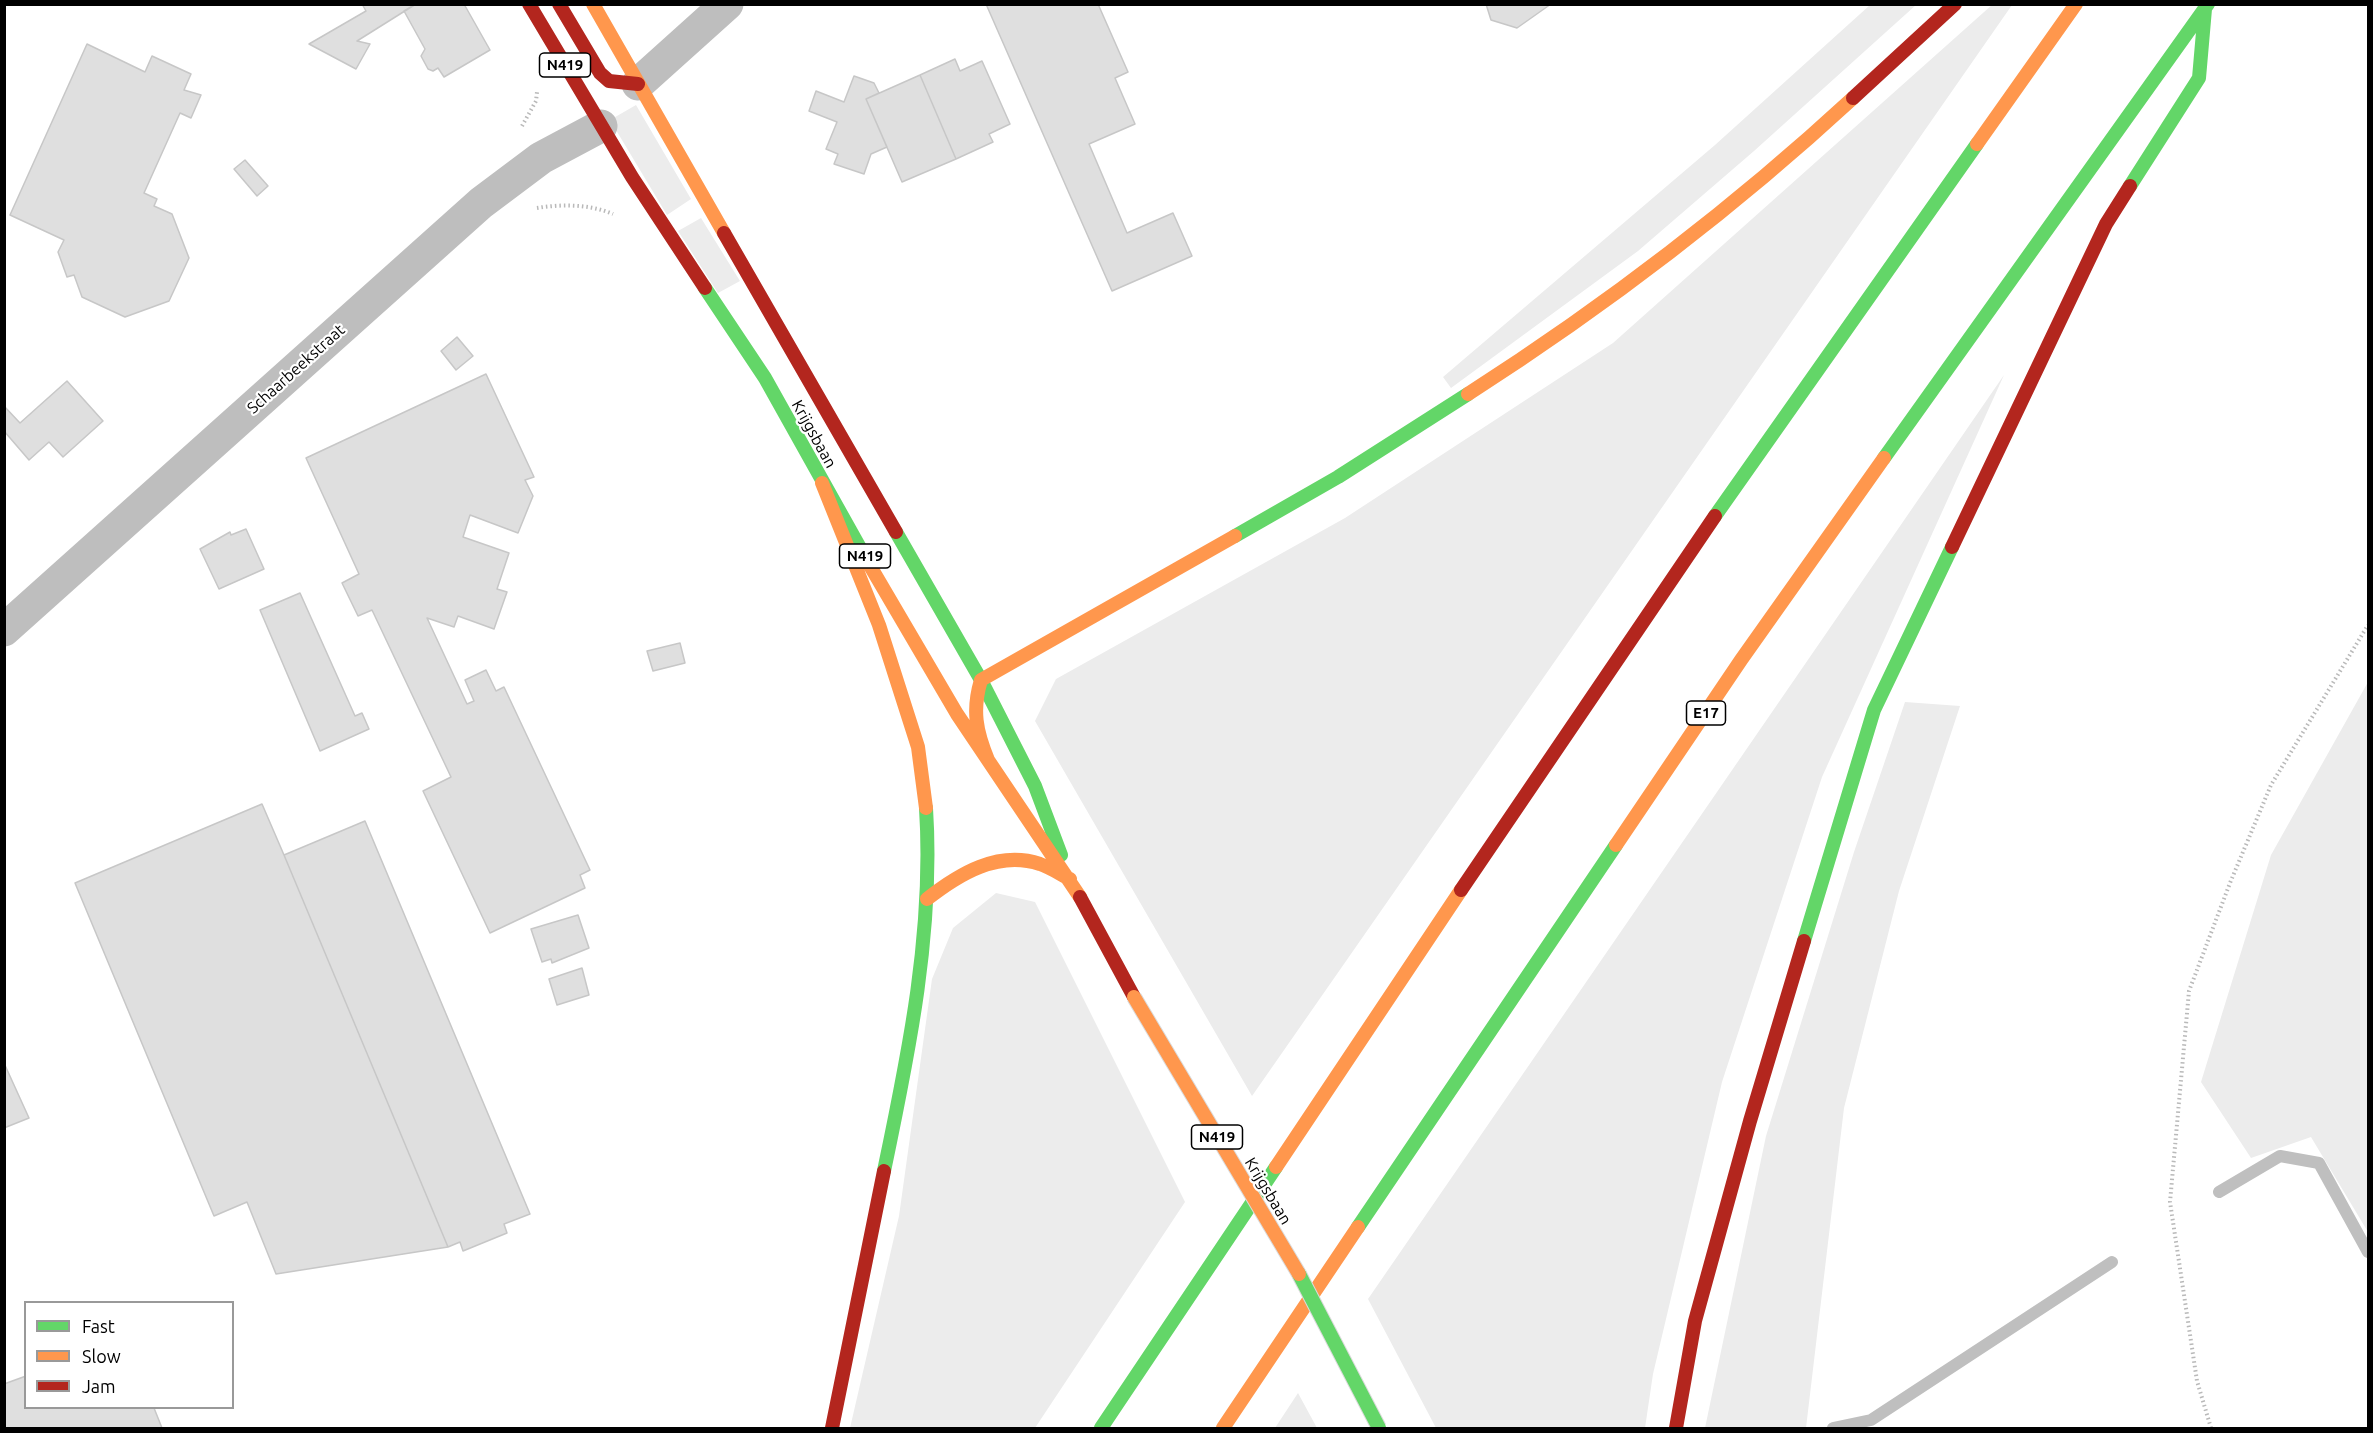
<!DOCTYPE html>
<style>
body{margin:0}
#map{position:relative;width:2373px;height:1433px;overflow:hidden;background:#fff;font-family:Ubuntu,sans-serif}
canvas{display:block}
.frame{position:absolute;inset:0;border:6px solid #000;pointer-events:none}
.legend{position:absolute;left:24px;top:1301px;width:210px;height:108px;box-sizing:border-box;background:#fff;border:2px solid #999;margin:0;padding:8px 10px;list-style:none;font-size:18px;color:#000}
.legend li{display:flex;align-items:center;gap:12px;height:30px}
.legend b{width:30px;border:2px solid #999}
</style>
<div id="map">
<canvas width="2373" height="1433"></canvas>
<div class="frame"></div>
<ul class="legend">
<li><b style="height:8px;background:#63d668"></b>Fast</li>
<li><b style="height:8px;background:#ff974d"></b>Slow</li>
<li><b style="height:8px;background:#b3261e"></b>Jam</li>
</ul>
</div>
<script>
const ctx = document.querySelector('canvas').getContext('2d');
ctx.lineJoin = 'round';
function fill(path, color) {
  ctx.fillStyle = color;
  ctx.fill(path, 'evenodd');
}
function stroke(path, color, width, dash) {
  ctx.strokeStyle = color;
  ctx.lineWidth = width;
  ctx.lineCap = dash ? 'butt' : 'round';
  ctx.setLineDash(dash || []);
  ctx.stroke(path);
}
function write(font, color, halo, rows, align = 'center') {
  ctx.font = font + ' Ubuntu,sans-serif';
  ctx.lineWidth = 4.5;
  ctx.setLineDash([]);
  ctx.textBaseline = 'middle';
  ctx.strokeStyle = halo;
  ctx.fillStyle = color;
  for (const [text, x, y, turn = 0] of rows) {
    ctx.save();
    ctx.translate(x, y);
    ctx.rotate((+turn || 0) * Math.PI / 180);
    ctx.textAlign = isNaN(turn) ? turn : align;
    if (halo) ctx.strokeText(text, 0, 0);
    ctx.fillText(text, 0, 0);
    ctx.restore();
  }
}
const green = new Path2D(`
 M 1993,4 L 2012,5 L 1252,1096 L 1035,721 L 1056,679 L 1345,518 L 1613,343 Z
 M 1870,5 L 1916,5 L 1754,151 L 1638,251 L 1451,388 L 1443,377 L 1715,145 Z
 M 636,105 L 691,199 L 667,215 L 610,120 Z
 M 701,218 L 740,281 L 718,293 L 678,231 Z
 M 2004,375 L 1822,777 L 1722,1082 L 1653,1374 L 1645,1428 L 1436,1428 L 1368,1299 Z
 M 2368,682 L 2368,1232 L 2311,1137 L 2251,1158 L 2201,1082 L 2271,855 Z
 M 1905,702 L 1960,706 L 1899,891 L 1844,1108 L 1806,1428 L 1705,1428 L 1766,1136 L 1854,852 Z
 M 996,893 L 1035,902 L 1185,1202 L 1035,1428 L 850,1428 L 899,1216 L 932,979 L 953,928 Z
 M 1298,1393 L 1317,1428 L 1275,1428 Z`);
const stream = new Path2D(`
 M 2219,1192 L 2280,1156 L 2319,1163 L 2368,1252
 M 1833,1428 L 1871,1420 L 2112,1262`);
const building = new Path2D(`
 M 362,4 L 416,4 L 357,41 L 370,44 L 356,69 L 309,44 L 366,11 Z
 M 416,4 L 464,4 L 490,50 L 444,77 L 438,68 L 433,71 L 428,69 L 421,56 L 425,49 L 404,11 Z
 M 986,4 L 1098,4 L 1128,72 L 1115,78 L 1135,124 L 1089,144 L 1127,233 L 1173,213 L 1192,256 L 1112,291 Z
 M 1486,4 L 1551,4 L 1517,28 L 1491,20 Z
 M 87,44 L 145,72 L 152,56 L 191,74 L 184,90 L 201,95 L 191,118 L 180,113 L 144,193 L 157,199 L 154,206 L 172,214 L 189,258 L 169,301 L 125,317 L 82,297 L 74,275 L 67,277 L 58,252 L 64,240 L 10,215 Z
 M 955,59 L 960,71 L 982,61 L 1010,124 L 989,134 L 993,142 L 956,159 L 920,75 Z
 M 920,75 L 956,159 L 902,182 L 866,99 Z
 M 854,76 L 874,83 L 879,93 L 866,99 L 887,147 L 871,154 L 864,174 L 834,164 L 838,154 L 826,149 L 837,122 L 809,111 L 816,91 L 844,102 Z
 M 245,160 L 268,186 L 257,196 L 234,169 Z
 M 457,337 L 473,356 L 456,370 L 441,351 Z
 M 486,374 L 534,477 L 525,480 L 533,496 L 518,533 L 470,515 L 463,537 L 509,553 L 497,589 L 507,592 L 494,629 L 458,616 L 454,627 L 427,618 L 467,704 L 474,701 L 465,680 L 486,670 L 496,691 L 504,687 L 590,870 L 580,875 L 585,888 L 490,933 L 423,791 L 451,777 L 372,610 L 358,616 L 342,583 L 359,574 L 306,458 Z
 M 67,381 L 103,421 L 63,457 L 49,442 L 29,460 L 4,431 L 4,406 L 20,423 Z
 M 246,529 L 264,569 L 219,589 L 200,549 L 230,532 L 231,535 Z
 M 300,593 L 355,716 L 362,713 L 369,729 L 320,751 L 260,610 Z
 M 680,643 L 685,663 L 653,671 L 647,651 Z
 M 262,804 L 284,855 L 448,1247 L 276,1274 L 247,1202 L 214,1216 L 75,883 Z
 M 365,821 L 530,1214 L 504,1224 L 507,1233 L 463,1251 L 460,1242 L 448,1247 L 284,855 Z
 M 578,915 L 589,948 L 552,963 L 551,959 L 542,962 L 531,929 Z
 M 582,968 L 589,995 L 557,1005 L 549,979 Z
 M 4,1063 L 29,1118 L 4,1128 Z
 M 26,1376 L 26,1408 L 154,1408 L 162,1428 L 4,1428 L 4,1384 Z`);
const path = new Path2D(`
 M 522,126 L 536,101 L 537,92
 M 537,208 C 562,204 589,204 613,214
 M 2211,1428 L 2197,1381 L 2170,1202 L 2189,991 L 2230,883 L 2271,785 L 2368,625`);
const street = new Path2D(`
 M 638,84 L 727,4
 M 4,630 L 481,203 L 541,158 L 601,126`);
const fast = new Path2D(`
 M 2130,186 L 2199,78 L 2205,9
 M 705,288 L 765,378 L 869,564
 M 1884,458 L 2208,4
 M 1715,516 L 1977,144
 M 896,532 L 981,680
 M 1235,536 L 1338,477 L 1468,394
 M 981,680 L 1035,786 L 1061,855
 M 1804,941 L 1874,710 L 1952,547
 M 884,1171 C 909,1052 934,930 926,808
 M 1358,1227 L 1616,845
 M 1101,1428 L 1276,1167`);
const slow = new Path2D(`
 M 593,4 L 724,233
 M 1977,144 L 2076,4
 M 1468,394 C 1602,308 1736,206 1853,98
 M 822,483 L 879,625 L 918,747 L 926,808
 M 869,564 L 957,714 L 1080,897
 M 988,760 C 976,731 972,710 981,680 L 1235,536
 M 1616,845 L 1741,660 L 1884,458
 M 927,899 C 959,874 998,850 1040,864 C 1051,868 1060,874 1070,879
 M 1276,1167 L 1461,890
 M 1223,1428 L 1358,1227`);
const jam = new Path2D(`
 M 529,4 L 632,177 L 705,288
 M 559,4 L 600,73 L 609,81 L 638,84
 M 1853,98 L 1955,4
 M 724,233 L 896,532
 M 1952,547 L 2106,224 L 2130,186
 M 1461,890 L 1715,516
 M 1080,897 L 1134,997
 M 832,1428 L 884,1171
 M 1676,1428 L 1695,1321 L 1750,1121 L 1804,941`);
const fastBridge = new Path2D(`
 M 1299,1274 L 1379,1428`);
const slowBridge = new Path2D(`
 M 1134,997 L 1299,1274`);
const shields = [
 [565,65,51],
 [865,556,51],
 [1706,713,39],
 [1217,1137,51]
];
const shieldNames = [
 ["N419",565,65],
 ["N419",865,556],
 ["E17",1706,713],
 ["N419",1217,1137]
];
const streetNames = [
 ["Schaarbeekstraat",296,369,-42],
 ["Krijgsbaan",814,434,61],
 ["Krijgsbaan",1268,1191,59]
];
fill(green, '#ececec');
stroke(stream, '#bfbfbf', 12);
fill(building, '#dfdfdf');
stroke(building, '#c7c7c7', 1.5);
stroke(path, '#b9b9b9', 4, [1.5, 3]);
stroke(street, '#bebebe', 33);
stroke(fast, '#63d668', 14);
stroke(slow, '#ff974d', 14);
stroke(jam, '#b3261e', 14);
stroke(fastBridge, '#dbdbdb', 16, []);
stroke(slowBridge, '#dbdbdb', 16, []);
stroke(fastBridge, '#63d668', 14);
stroke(slowBridge, '#ff974d', 14);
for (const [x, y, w] of shields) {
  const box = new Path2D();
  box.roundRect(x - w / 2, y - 12, w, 24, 4.5);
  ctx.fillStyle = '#fff';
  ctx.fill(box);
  stroke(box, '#000', 1.5);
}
write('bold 15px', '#000', null, shieldNames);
write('16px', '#000', '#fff', streetNames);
</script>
